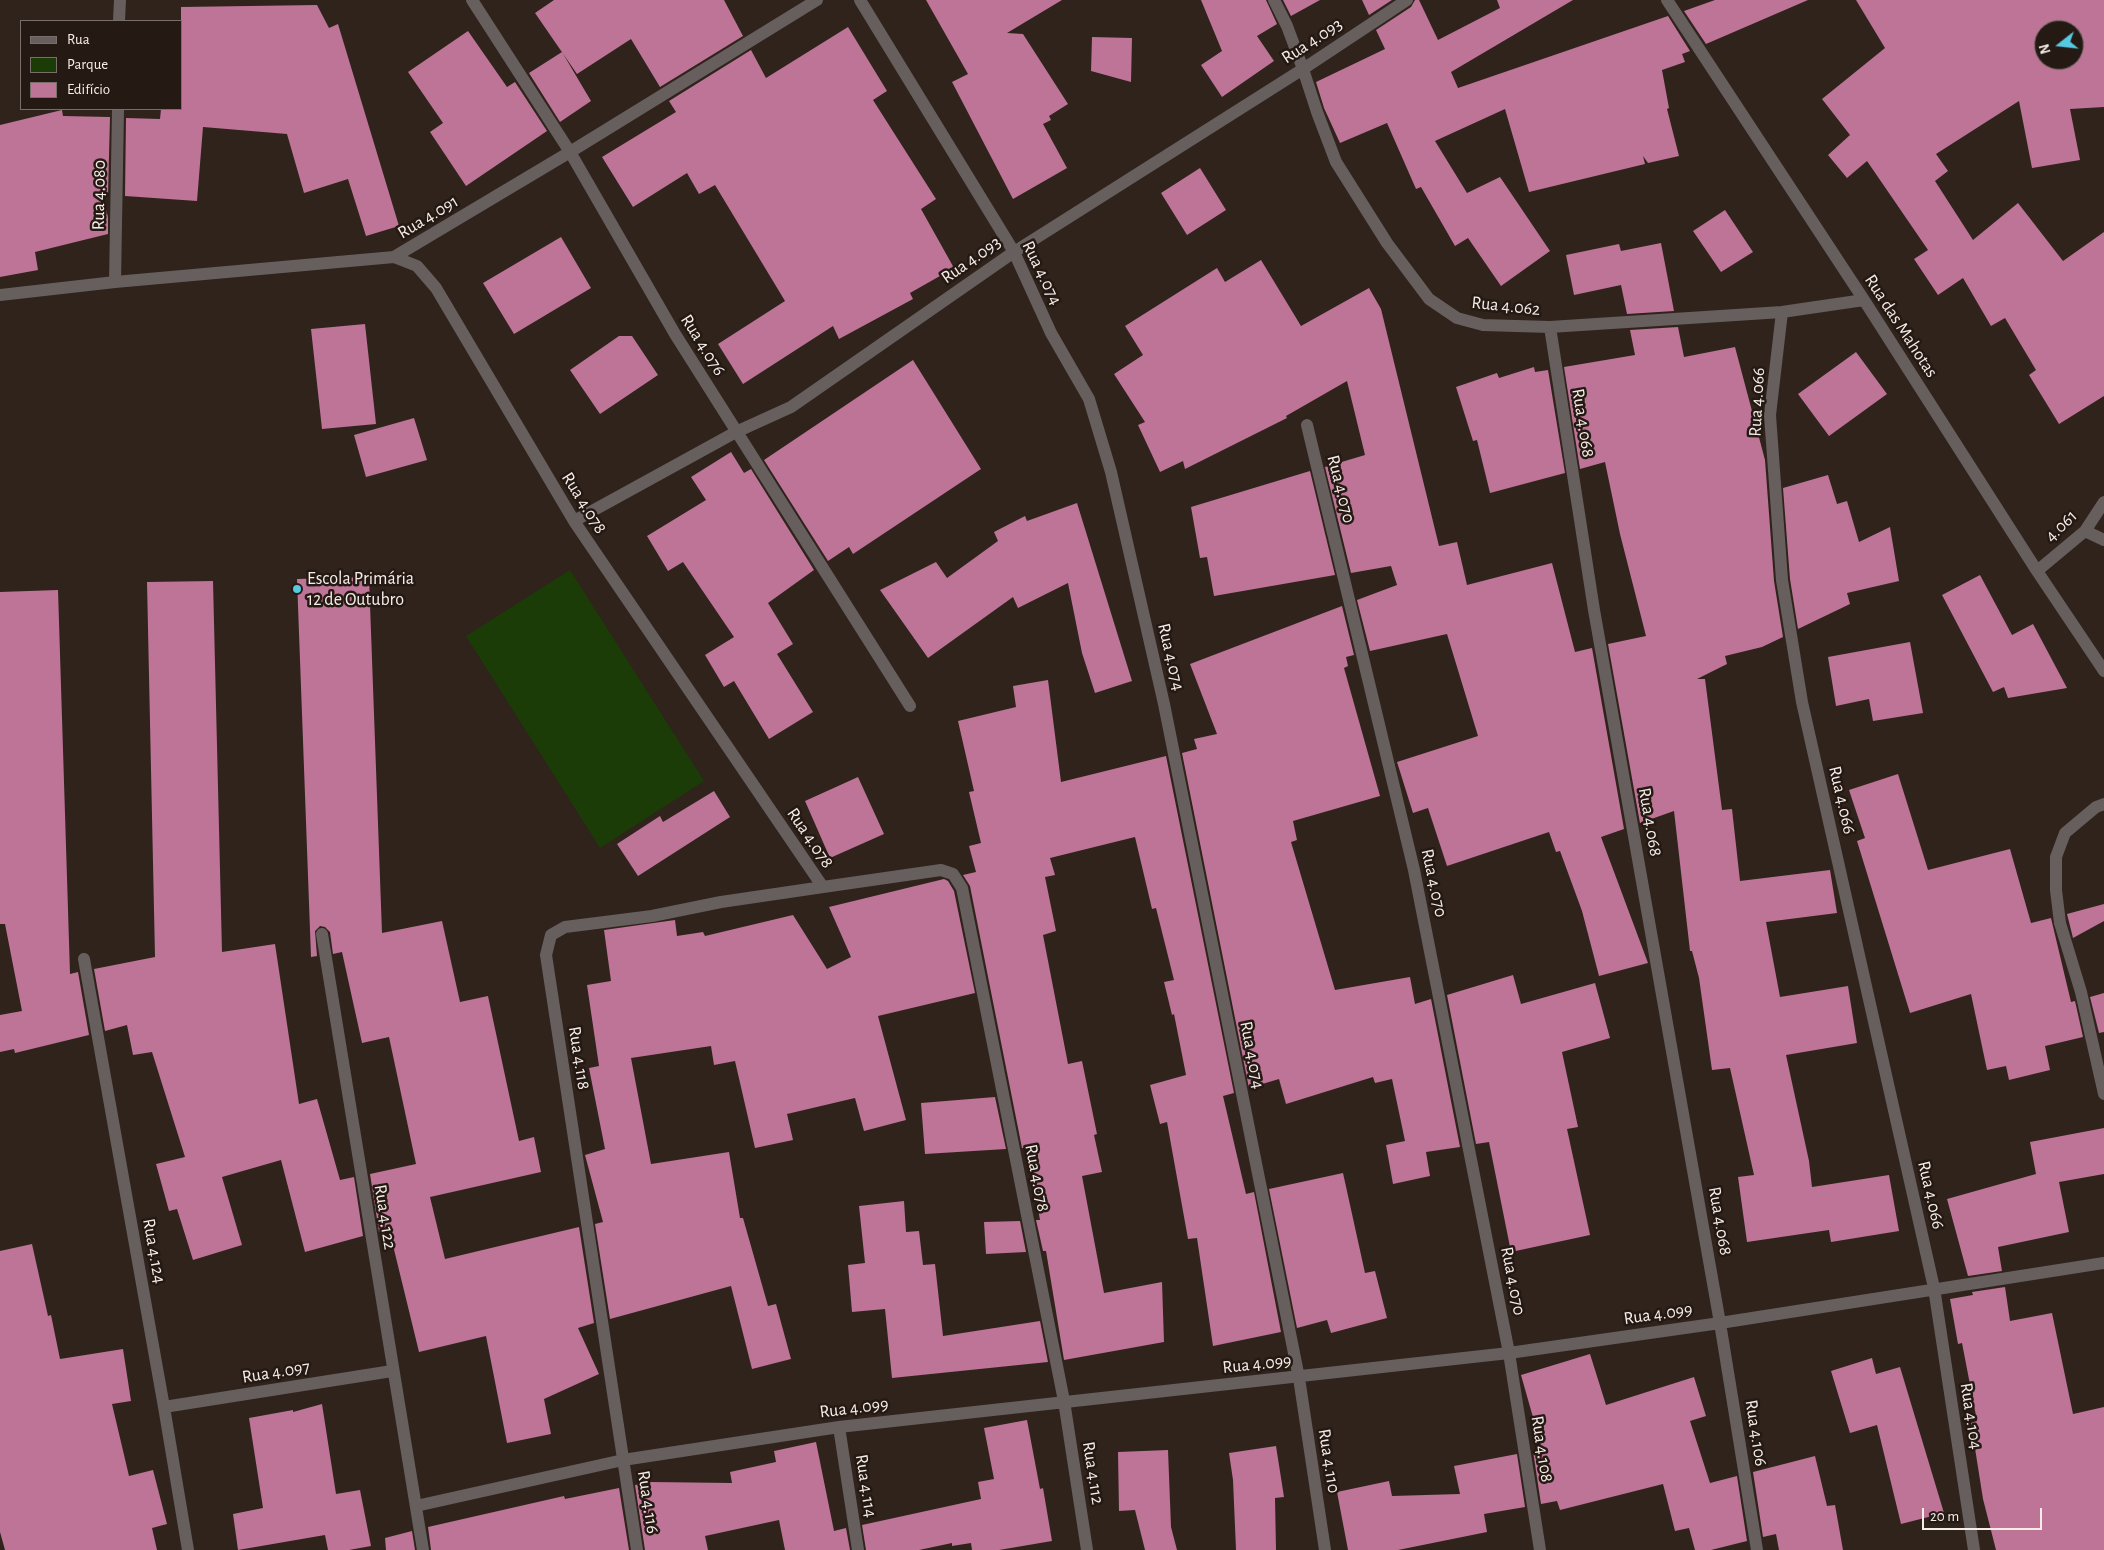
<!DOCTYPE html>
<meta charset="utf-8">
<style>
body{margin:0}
#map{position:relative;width:2104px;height:1550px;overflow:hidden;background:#2f231c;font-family:"Alegreya Sans",sans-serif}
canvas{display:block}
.legend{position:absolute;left:20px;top:20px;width:162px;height:90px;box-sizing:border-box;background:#251913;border:1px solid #796e69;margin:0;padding:6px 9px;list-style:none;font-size:15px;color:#f6ede9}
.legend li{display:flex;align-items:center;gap:10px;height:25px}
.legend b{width:25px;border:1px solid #796e69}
.north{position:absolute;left:2034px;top:20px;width:50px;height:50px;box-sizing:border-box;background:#251913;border:1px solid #796e69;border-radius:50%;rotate:254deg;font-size:14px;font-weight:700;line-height:20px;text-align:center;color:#f6ede9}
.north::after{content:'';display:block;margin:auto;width:18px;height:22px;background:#56c9e1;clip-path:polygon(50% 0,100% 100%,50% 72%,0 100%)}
.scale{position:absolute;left:1922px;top:1508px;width:120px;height:22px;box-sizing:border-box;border:2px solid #f6ede9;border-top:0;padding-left:6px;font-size:15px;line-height:18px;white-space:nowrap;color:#f6ede9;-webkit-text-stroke:4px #251913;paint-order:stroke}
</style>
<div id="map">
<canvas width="2104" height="1550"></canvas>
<ul class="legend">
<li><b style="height:6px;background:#665f5e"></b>Rua</li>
<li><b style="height:14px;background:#1b3c07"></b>Parque</li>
<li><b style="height:14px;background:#bd7497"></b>Edifício</li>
</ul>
<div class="north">N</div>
<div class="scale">20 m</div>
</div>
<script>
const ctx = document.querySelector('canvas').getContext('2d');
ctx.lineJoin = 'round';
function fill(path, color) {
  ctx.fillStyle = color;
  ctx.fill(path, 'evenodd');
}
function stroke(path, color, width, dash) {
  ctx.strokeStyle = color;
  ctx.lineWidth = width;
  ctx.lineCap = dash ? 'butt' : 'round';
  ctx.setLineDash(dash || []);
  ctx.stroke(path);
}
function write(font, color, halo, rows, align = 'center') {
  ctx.font = font + ' "Alegreya Sans",sans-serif';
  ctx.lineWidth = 5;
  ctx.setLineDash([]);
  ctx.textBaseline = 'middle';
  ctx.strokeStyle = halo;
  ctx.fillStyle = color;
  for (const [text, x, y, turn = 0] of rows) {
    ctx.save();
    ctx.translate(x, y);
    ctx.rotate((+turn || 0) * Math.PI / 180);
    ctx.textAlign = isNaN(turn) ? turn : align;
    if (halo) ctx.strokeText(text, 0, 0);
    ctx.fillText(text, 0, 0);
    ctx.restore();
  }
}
const green = new Path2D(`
 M 570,570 L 704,781 L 600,848 L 466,636 Z`);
const building = new Path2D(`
 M 554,0 L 724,0 L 743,36 L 660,87 L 631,39 L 577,74 L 535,13 Z
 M 926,0 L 1062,0 L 1007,33 L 1023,34 L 1068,104 L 1049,116 L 1051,120 L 1043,124 L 1067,168 L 1013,199 L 952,82 L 968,74 Z
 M 1201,0 L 1266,0 L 1277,24 L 1257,36 L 1274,61 L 1222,97 L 1201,65 L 1222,51 Z
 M 1283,0 L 1320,0 L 1291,16 Z
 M 1362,0 L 1392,0 L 1369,15 Z
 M 1415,0 L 1419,0 L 1438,40 L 1500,8 L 1497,0 L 1573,0 L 1451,72 L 1458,88 L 1668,16 L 1690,51 L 1682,54 L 1685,62 L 1662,70 L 1669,108 L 1667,109 L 1679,156 L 1648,163 L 1643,156 L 1645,164 L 1529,192 L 1505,109 L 1435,141 L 1467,193 L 1500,177 L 1550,251 L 1501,286 L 1468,238 L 1455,246 L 1421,187 L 1416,189 L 1387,123 L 1340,143 L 1324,108 L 1316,82 L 1385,49 L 1376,30 L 1411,7 Z
 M 1715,0 L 1808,0 L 1706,44 L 1684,11 Z
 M 1856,0 L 2104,0 L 2104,107 L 2070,109 L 2080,160 L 2032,168 L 2019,101 L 1936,154 L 1948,171 L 1935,181 L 1973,240 L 2018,203 L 2063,261 L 2104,232 L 2104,396 L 2059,424 L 2029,375 L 2036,370 L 2005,318 L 1991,326 L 1963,278 L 1938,295 L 1914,259 L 1928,250 L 1867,161 L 1847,178 L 1828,155 L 1850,135 L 1822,99 L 1885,48 ZM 2044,30 L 2074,30 L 2074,60 L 2044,60 Z
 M 317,5 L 329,28 L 338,24 L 399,226 L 366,236 L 348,179 L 304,193 L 287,134 L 203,127 L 197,201 L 125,196 L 126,118 L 160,119 L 161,109 L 181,109 L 181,7 Z
 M 848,27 L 887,91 L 873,100 L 936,199 L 921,209 L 954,268 L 910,293 L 913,299 L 839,339 L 833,326 L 743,384 L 718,344 L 785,301 L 715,185 L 699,194 L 687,173 L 633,207 L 602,157 L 676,112 L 669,101 L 751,50 L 766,78 Z
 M 468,31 L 507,87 L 515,82 L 547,131 L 466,186 L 430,132 L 443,123 L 408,72 Z
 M 1092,37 L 1132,38 L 1131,82 L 1091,71 Z
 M 562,52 L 591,101 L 560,122 L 529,73 Z
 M 62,110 L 63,116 L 110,117 L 108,195 L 102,195 L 108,217 L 108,234 L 35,252 L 38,270 L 0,277 L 0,125 Z
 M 1200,168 L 1226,210 L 1187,235 L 1161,193 Z
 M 1725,210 L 1753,252 L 1721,272 L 1693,231 Z
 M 561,237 L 591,288 L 514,334 L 483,283 Z
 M 1661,243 L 1674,311 L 1627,314 L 1621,285 L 1574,295 L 1566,255 L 1619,244 L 1621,251 Z
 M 1261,260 L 1301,326 L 1369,288 L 1381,309 L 1439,546 L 1457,542 L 1467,585 L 1552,563 L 1575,652 L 1592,648 L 1624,829 L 1601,837 L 1648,963 L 1599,976 L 1582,911 L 1560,851 L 1556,852 L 1549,832 L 1447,866 L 1428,808 L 1413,813 L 1397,762 L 1478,736 L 1447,634 L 1370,651 L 1357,600 L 1397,585 L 1391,566 L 1351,573 L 1325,467 L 1365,455 L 1347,381 L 1286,416 L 1287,418 L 1185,469 L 1183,461 L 1160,472 L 1138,425 L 1145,422 L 1114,374 L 1143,355 L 1125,326 L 1217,268 L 1225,282 Z
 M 365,324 L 376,424 L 322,429 L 311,329 Z
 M 1678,327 L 1684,357 L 1735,347 L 1765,460 L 1774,581 L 1783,637 L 1762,647 L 1725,656 L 1727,664 L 1697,679 L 1705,679 L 1722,810 L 1732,809 L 1740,881 L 1830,870 L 1837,913 L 1766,922 L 1780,997 L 1848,986 L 1857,1043 L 1786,1055 L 1809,1161 L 1812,1187 L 1889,1175 L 1899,1231 L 1831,1242 L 1829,1230 L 1747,1242 L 1738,1177 L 1754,1175 L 1730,1068 L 1712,1070 L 1699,978 L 1692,951 L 1690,951 L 1674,811 L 1640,823 L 1608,644 L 1646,636 L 1620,534 L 1605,462 L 1580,469 L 1564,367 L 1635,355 L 1630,330 Z
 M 619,336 L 632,336 L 658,375 L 600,414 L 570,370 Z
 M 1856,352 L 1887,394 L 1829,436 L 1798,394 Z
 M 913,360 L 981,469 L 853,554 L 849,547 L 828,561 L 764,460 Z
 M 1534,367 L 1535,372 L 1548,370 L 1565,473 L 1490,493 L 1477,440 L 1473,441 L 1456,387 L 1497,373 L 1499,378 Z
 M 414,418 L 427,460 L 366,477 L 354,435 Z
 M 731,452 L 744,473 L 751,469 L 814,570 L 768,603 L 793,644 L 777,654 L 813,712 L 769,739 L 734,681 L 724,687 L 705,655 L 734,637 L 683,562 L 668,571 L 647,536 L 706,500 L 691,477 Z
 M 1310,471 L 1335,575 L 1214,596 L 1207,557 L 1200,558 L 1191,507 Z
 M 1828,475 L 1837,504 L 1847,501 L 1859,542 L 1890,527 L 1899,581 L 1847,593 L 1850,604 L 1798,629 L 1790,579 L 1783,488 Z
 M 1077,503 L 1132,681 L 1095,693 L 1082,653 L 1068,583 L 1018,608 L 1013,597 L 928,658 L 880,590 L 936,562 L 947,578 L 998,541 L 994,532 L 1025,516 L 1027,521 Z
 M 1980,575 L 2012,635 L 2033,624 L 2067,688 L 2008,698 L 2004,687 L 1993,692 L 1942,595 Z
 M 369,577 L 382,933 L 442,921 L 460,1002 L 488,996 L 519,1141 L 534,1137 L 541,1172 L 430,1197 L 445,1259 L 579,1227 L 594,1323 L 578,1328 L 599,1374 L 544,1399 L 551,1434 L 507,1443 L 486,1336 L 419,1352 L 389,1229 L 379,1232 L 370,1174 L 416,1164 L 389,1037 L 362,1043 L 342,952 L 333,954 L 330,932 L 325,927 L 320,926 L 315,931 L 317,956 L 311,957 L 297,579 Z
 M 213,581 L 222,952 L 275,944 L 299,1104 L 317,1099 L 340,1180 L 354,1177 L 363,1236 L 305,1252 L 281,1160 L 222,1177 L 242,1245 L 193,1260 L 177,1209 L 169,1211 L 156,1164 L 185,1157 L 152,1052 L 133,1055 L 127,1025 L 105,1031 L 94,969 L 155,957 L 147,582 Z
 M 58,590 L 70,974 L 78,972 L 89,1035 L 15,1053 L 14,1049 L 0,1052 L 0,1015 L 22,1011 L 5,924 L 0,924 L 0,592 Z
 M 1342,606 L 1354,655 L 1346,657 L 1348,666 L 1344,668 L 1380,796 L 1293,821 L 1297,840 L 1291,842 L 1335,990 L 1410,977 L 1415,1004 L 1431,999 L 1460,1147 L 1426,1152 L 1430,1176 L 1393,1184 L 1386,1145 L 1405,1141 L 1392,1079 L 1375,1083 L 1373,1077 L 1286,1104 L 1279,1079 L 1249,1088 L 1182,753 L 1197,749 L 1194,739 L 1217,734 L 1190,664 Z
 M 1910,642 L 1923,713 L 1873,721 L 1869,699 L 1836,706 L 1828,657 Z
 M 1048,680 L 1061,782 L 1166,756 L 1234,1093 L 1223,1096 L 1246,1194 L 1254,1192 L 1281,1332 L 1213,1346 L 1197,1238 L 1188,1239 L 1167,1122 L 1160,1124 L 1150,1085 L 1186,1075 L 1174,1014 L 1172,1015 L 1164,982 L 1174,980 L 1156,908 L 1152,909 L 1135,837 L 1050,858 L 1055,875 L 1045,877 L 1056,931 L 1043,935 L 1068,1064 L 1082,1061 L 1097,1134 L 1094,1135 L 1102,1172 L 1082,1176 L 1104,1293 L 1162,1282 L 1164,1342 L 1064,1360 L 1046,1251 L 1043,1251 L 1036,1220 L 1040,1220 L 1027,1148 L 1022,1148 L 970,886 L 963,875 L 976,872 L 969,846 L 981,843 L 969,792 L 974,791 L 958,721 L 1016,707 L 1013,686 Z
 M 1898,774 L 1928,870 L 2010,849 L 2031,923 L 2051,918 L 2071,1002 L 2075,1001 L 2083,1037 L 2045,1046 L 2050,1070 L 2009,1080 L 2006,1066 L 1987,1070 L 1971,994 L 1910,1013 L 1857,841 L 1865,838 L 1849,790 Z
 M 858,777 L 884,834 L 830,858 L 805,801 Z
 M 714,791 L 730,817 L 638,876 L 617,844 L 660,816 L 663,822 Z
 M 944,879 L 948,881 L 954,891 L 975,993 L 878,1016 L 906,1120 L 864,1131 L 855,1098 L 787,1114 L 793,1140 L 755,1148 L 735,1061 L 714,1065 L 711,1046 L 631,1058 L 651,1164 L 729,1152 L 740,1218 L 743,1218 L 768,1306 L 776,1304 L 791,1359 L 752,1369 L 731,1286 L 610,1319 L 595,1224 L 603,1222 L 585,1155 L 605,1149 L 589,1068 L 599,1066 L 587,985 L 611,981 L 604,930 L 675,920 L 677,936 L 703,932 L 705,936 L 793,915 L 827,969 L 851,957 L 829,907 Z
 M 2104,904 L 2104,921 L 2073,938 L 2067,914 Z
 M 1513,975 L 1521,1004 L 1595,983 L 1610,1038 L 1562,1052 L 1578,1127 L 1567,1129 L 1590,1235 L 1511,1252 L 1489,1142 L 1476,1144 L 1447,995 Z
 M 2104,993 L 2104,1032 L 2099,1033 L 2090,997 Z
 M 995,1097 L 1006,1149 L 925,1154 L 921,1103 Z
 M 2104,1128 L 2104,1174 L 2059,1182 L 2069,1232 L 1998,1247 L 2002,1271 L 1968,1276 L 1947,1199 L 2036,1174 L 2030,1142 Z
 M 1343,1173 L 1365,1273 L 1375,1271 L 1387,1318 L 1331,1333 L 1327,1320 L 1297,1328 L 1269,1189 Z
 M 904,1201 L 906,1232 L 919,1231 L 923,1265 L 935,1264 L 943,1336 L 1040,1321 L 1048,1362 L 892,1378 L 885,1309 L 852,1312 L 848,1265 L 865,1263 L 859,1206 Z
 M 1020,1221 L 1026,1252 L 986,1254 L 984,1222 Z
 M 32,1244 L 48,1316 L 51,1315 L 60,1359 L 123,1349 L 131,1401 L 112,1404 L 129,1476 L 153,1470 L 167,1524 L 152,1528 L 157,1550 L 5,1550 L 0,1532 L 0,1251 Z
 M 2005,1287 L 2010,1321 L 2052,1313 L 2073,1414 L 2104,1407 L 2104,1550 L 1996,1550 L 1983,1499 L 1971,1423 L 1977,1421 L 1962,1343 L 1958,1344 L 1950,1299 L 1973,1295 L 1972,1292 Z
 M 1590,1354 L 1606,1405 L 1694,1377 L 1706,1416 L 1690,1421 L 1710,1483 L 1737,1476 L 1747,1541 L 1711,1550 L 1695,1550 L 1689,1528 L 1675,1531 L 1663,1484 L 1560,1510 L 1557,1501 L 1541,1504 L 1533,1451 L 1542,1449 L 1521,1375 Z
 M 1872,1358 L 1876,1374 L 1900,1367 L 1944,1513 L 1901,1524 L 1877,1425 L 1850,1433 L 1831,1371 Z
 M 322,1404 L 336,1494 L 360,1490 L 371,1546 L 349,1550 L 328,1550 L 325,1535 L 238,1550 L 233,1514 L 263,1508 L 249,1418 L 293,1410 L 293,1412 Z
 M 1027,1420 L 1040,1489 L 1043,1488 L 1052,1541 L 999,1550 L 972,1550 L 971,1543 L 952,1546 L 952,1543 L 919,1550 L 866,1550 L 862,1525 L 981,1499 L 978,1482 L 994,1479 L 984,1428 Z
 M 816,1442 L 834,1531 L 846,1528 L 850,1550 L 785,1550 L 779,1520 L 705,1536 L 708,1550 L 645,1550 L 635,1485 L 651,1482 L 732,1483 L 730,1472 L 776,1462 L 774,1451 Z
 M 1276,1446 L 1284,1497 L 1275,1498 L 1276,1550 L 1236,1550 L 1233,1480 L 1229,1453 Z
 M 1168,1450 L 1171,1527 L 1177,1550 L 1145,1550 L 1135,1510 L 1119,1511 L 1118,1452 Z
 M 1517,1454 L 1525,1507 L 1484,1514 L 1487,1532 L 1398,1550 L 1348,1550 L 1337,1492 L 1389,1481 L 1392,1496 L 1460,1494 L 1454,1466 Z
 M 1815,1456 L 1827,1506 L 1835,1505 L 1843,1550 L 1779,1550 L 1776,1534 L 1763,1537 L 1753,1472 Z
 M 619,1488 L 629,1550 L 431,1550 L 428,1527 L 564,1496 L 565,1499 Z
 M 412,1531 L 415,1550 L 386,1550 L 385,1538 Z`);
const street = new Path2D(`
 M 472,0 L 570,152 L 675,334 L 910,706
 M 860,0 L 1014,252 L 1051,333 L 1089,399 L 1111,472 L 1164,704 L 1299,1378 L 1325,1550
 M 1274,0 L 1287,26 L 1303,69 L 1317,112 L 1336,162 L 1387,243 L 1429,299 L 1457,318 L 1483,325 L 1550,327 L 1782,312 L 1864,300
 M 1667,0 L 1864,300 L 2037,571 L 2104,671
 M 119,21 L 120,0
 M 394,257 L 417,266 L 436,288 L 574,521 L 823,887 L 941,870 L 953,874 L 962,888 L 1064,1401 L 1087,1550
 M 115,282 L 118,109
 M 0,295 L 115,282 L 394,257 L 570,152 L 817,0
 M 1782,312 L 1770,415 L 1782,580 L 1802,702 L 1934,1288 L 1974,1550
 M 1550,327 L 1594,610 L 1720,1323 L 1757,1550
 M 1307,425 L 1414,870 L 1509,1353 L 1540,1550
 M 574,521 L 736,432 L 791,407 L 1014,252 L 1303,69 L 1407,0
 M 2085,531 L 2104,540
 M 2037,571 L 2085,531 L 2104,502
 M 2104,804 L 2096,807 L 2065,833 L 2056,857 L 2056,890 L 2060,923 L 2081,992 L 2104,1094
 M 322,934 L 423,1550
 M 84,959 L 164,1407 L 188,1550
 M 164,1407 L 392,1371
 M 839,1427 L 858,1550
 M 416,1506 L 623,1460 L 839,1427 L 1509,1353 L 1720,1323 L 2104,1263
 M 637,1550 L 546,955 L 551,935 L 565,927 L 652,916 L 721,902 L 823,887`);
const markers = [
 [297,589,5,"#56c9e1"]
];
const streetNames = [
 ["Rua 4.093",1312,41,-33],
 ["Rua 4.080",99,195,-89],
 ["Rua 4.091",428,217,-31],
 ["Rua 4.093",971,260,-35],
 ["Rua 4.074",1042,273,64],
 ["Rua 4.062",1506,306,6],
 ["Rua das Mahotas",1901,326,57],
 ["Rua 4.076",703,345,58],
 ["Rua 4.066",1757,402,-87],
 ["Rua 4.068",1583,423,81],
 ["Rua 4.070",1341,489,76],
 ["Rua 4.078",584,503,58],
 ["4.061",2061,526,-44],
 ["Rua 4.074",1171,657,77],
 ["Rua 4.066",1842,800,77],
 ["Rua 4.068",1650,822,80],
 ["Rua 4.078",810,838,56],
 ["Rua 4.070",1434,883,78],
 ["Rua 4.074",1252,1055,79],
 ["Rua 4.118",579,1058,81],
 ["Rua 4.078",1037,1178,79],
 ["Rua 4.066",1931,1195,77],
 ["Rua 4.122",385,1217,81],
 ["Rua 4.068",1720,1221,80],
 ["Rua 4.124",154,1251,80],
 ["Rua 4.070",1513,1281,79],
 ["Rua 4.099",1658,1314,-8],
 ["Rua 4.099",1257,1364,-6],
 ["Rua 4.097",276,1372,-9],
 ["Rua 4.099",854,1408,-7],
 ["Rua 4.104",1971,1416,81],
 ["Rua 4.106",1756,1433,81],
 ["Rua 4.108",1542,1449,81],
 ["Rua 4.110",1329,1461,81],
 ["Rua 4.112",1093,1473,81],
 ["Rua 4.114",866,1486,81],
 ["Rua 4.116",648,1502,81]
];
const poiNames = [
 ["Escola Primária",307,579],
 ["12 de Outubro",307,600]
];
fill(green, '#1b3c07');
fill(building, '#bd7497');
stroke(street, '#665f5e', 12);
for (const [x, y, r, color] of markers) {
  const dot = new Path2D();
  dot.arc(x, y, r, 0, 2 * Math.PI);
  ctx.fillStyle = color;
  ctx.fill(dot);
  stroke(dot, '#251913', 2);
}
write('18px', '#f6ede9', '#251913', streetNames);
write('18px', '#f6ede9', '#251913', poiNames, 'left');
</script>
